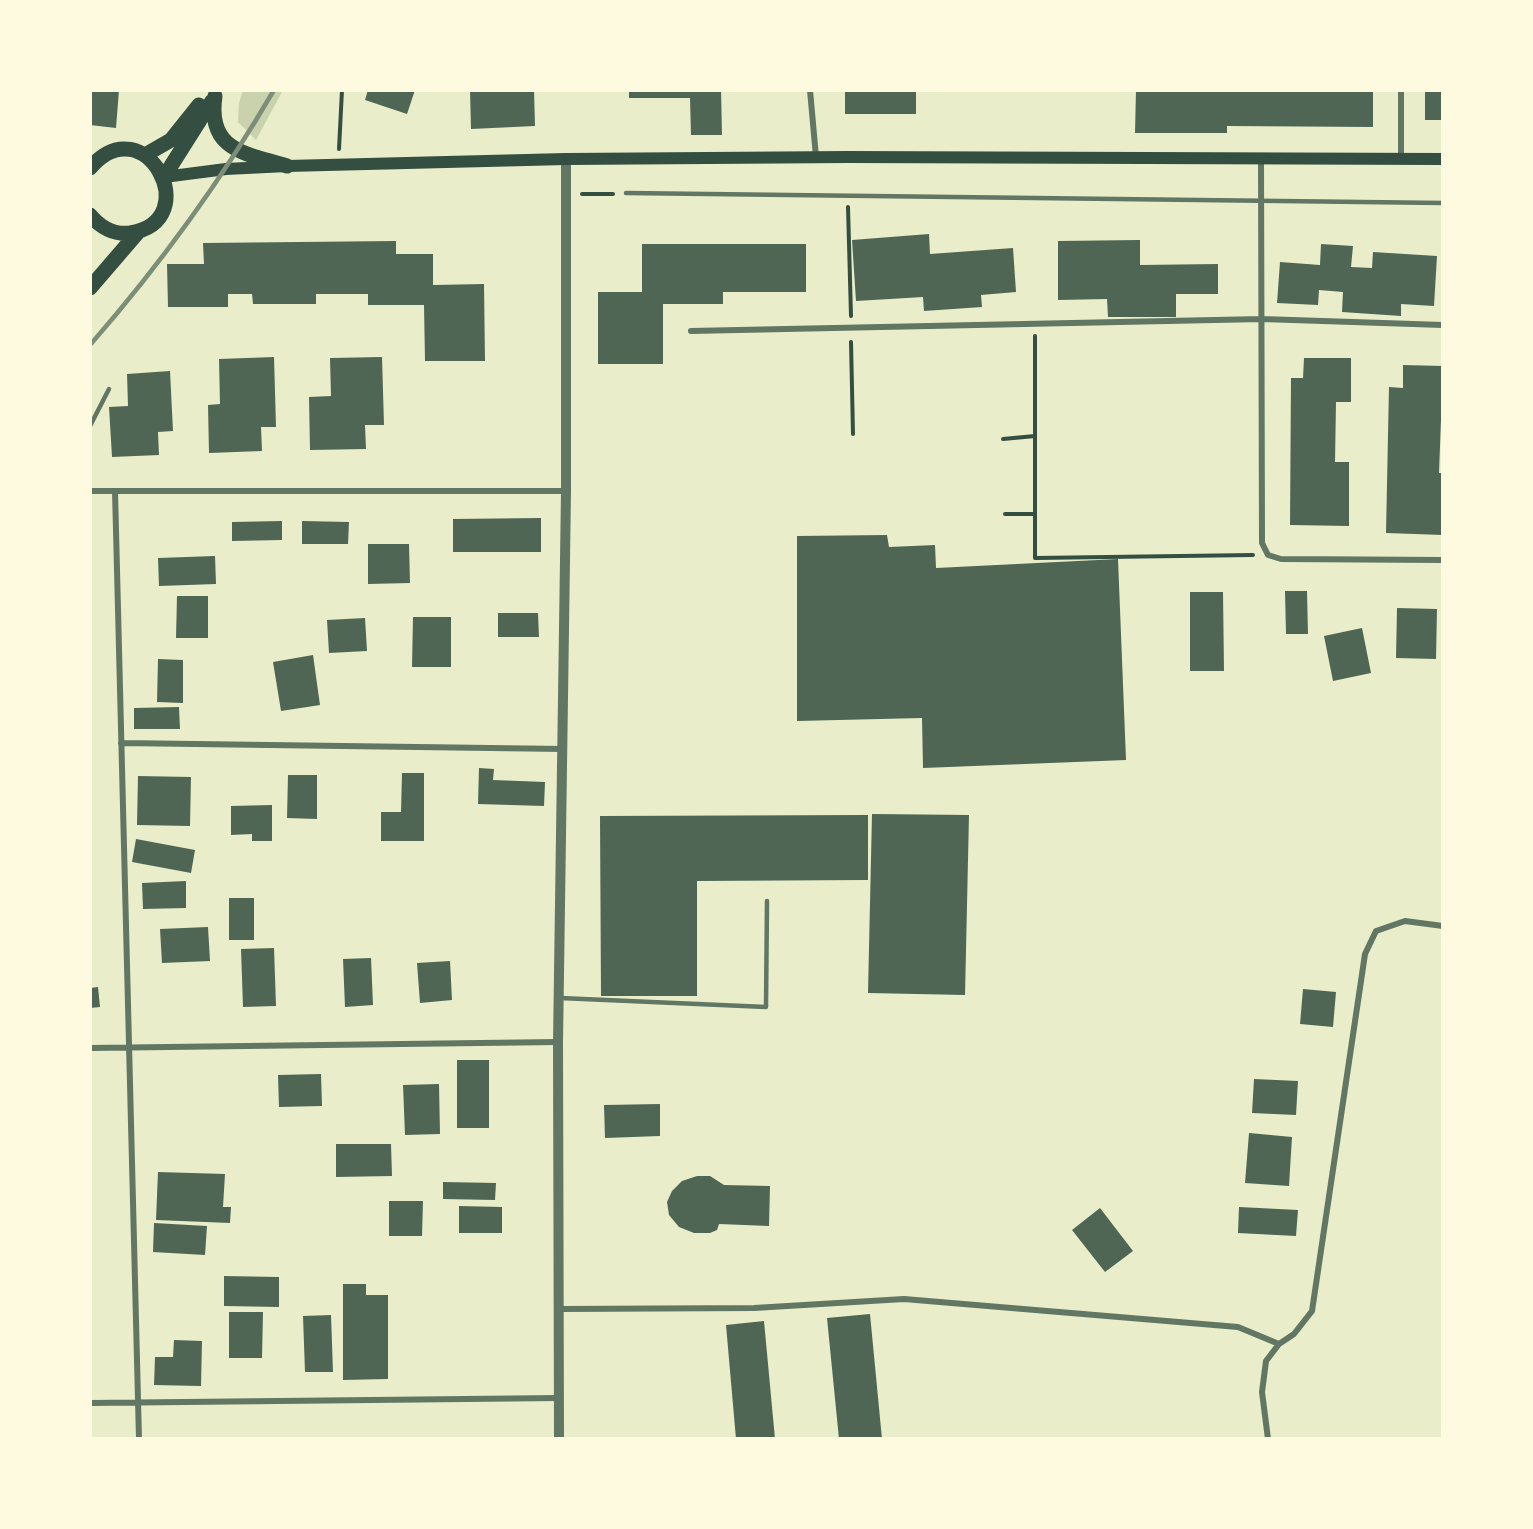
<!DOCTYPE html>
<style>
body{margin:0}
#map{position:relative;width:1533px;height:1529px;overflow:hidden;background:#e9edc9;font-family:"Noto Sans",sans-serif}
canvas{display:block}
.frame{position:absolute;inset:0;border:92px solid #fefae0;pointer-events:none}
</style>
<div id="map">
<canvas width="1533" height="1529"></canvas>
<div class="frame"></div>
</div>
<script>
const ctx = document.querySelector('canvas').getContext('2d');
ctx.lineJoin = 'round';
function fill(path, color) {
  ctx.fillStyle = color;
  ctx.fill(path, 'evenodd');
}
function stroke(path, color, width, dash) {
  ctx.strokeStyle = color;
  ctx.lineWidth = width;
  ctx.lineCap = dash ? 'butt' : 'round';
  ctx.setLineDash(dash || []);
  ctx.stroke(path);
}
const green = new Path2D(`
 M 243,90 L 283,90 L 256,140 L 238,122 L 239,103 Z`);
const building = new Path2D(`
 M 90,90 L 119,90 L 116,128 L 90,125 Z
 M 368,90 L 415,90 L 407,114 L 365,100 Z
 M 470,90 L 534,90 L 535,126 L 471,129 Z
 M 629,90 L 721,90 L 722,135 L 691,135 L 690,98 L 629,98 Z
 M 845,90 L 916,90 L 916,114 L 845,114 Z
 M 1136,90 L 1373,90 L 1373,127 L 1227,126 L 1227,133 L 1135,133 Z
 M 1425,90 L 1443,90 L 1443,120 L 1425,120 Z
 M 929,234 L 930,254 L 1013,248 L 1016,292 L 981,295 L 982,307 L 924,311 L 923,297 L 856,301 L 852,240 Z
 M 1140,240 L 1140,265 L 1218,264 L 1218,294 L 1176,294 L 1176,317 L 1108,317 L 1107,299 L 1058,300 L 1058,241 Z
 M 396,241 L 396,254 L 433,254 L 433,285 L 484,284 L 485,361 L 425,361 L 424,305 L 368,305 L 368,294 L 316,294 L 316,304 L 253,304 L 252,294 L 228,294 L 228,307 L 168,307 L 167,264 L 204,264 L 203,243 Z
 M 642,244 L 806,244 L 806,292 L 723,292 L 723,304 L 663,304 L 663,364 L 598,364 L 598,292 L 642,292 Z
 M 1321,244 L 1353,246 L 1351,267 L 1372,268 L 1373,252 L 1437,256 L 1434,306 L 1401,304 L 1401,316 L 1342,312 L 1343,292 L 1319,290 L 1318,305 L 1277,303 L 1280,262 L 1320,265 Z
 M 274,357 L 276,427 L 261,427 L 262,451 L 209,453 L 208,405 L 220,404 L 219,359 Z
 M 382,357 L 384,425 L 365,425 L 366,449 L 310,450 L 309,397 L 331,396 L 330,358 Z
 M 1304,358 L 1351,358 L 1351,402 L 1336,402 L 1335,462 L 1349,462 L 1349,526 L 1290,525 L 1291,378 L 1303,378 Z
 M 1403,365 L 1443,366 L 1439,473 L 1443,473 L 1443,535 L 1386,533 L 1389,387 L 1403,388 Z
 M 170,371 L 173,431 L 158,432 L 159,455 L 112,457 L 109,407 L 128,406 L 127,374 Z
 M 541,518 L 541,552 L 453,552 L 453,519 Z
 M 282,521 L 282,540 L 232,541 L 232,522 Z
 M 302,521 L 349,522 L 348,544 L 302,544 Z
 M 887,535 L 889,547 L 935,545 L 936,568 L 1118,559 L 1126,760 L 923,768 L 922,718 L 797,721 L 797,536 Z
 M 368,544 L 409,544 L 410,583 L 368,584 Z
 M 215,556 L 216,584 L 159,586 L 158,558 Z
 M 1285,591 L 1307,591 L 1308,634 L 1286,634 Z
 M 1190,592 L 1223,592 L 1224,671 L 1190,671 Z
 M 177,596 L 208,596 L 208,638 L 176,638 Z
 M 1397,608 L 1437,609 L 1436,659 L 1396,658 Z
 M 498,613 L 538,613 L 539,637 L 498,637 Z
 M 413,617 L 451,617 L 451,667 L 412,667 Z
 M 365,618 L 367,651 L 329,653 L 327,620 Z
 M 1362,628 L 1371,673 L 1333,681 L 1324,636 Z
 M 313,655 L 320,705 L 281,711 L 273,662 Z
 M 158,659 L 183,660 L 183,703 L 157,702 Z
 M 179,707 L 180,729 L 134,729 L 134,708 Z
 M 479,768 L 494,769 L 493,780 L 545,782 L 544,806 L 478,804 Z
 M 402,773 L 424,773 L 424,841 L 381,841 L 381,812 L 401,812 Z
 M 288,775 L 317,775 L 317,819 L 287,818 Z
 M 138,776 L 191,777 L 190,826 L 137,825 Z
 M 272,805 L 272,841 L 252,841 L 252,834 L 231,835 L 231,806 Z
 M 872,814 L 969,815 L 965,995 L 868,993 Z
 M 868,815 L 868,880 L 697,881 L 697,996 L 601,996 L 600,816 Z
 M 136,839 L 195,850 L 191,873 L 132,862 Z
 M 186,881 L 186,908 L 143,909 L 142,883 Z
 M 229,898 L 254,898 L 254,940 L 229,940 Z
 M 208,927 L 210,961 L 162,963 L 160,929 Z
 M 274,948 L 276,1006 L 243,1007 L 241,949 Z
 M 371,958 L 373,1005 L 345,1007 L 343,959 Z
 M 450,961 L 452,1000 L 420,1003 L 417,963 Z
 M 98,987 L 100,1007 L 90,1008 L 90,988 Z
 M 1303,989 L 1336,992 L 1333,1027 L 1300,1024 Z
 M 457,1060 L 489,1060 L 489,1128 L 457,1128 Z
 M 321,1074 L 322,1106 L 279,1107 L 278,1075 Z
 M 1254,1079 L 1298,1081 L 1296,1115 L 1252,1113 Z
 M 439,1084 L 440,1134 L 405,1135 L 403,1085 Z
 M 660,1104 L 660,1136 L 605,1138 L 604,1105 Z
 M 1249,1133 L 1292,1137 L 1289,1186 L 1245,1183 Z
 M 336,1144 L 391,1144 L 392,1176 L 336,1177 Z
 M 158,1172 L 225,1174 L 223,1207 L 231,1207 L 230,1223 L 156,1220 Z
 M 697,1176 L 710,1176 L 724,1185 L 770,1186 L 769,1226 L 719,1224 L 717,1230 L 710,1233 L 694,1233 L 679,1227 L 669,1215 L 667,1202 L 672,1191 L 682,1181 Z
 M 443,1182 L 496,1183 L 495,1200 L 443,1199 Z
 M 389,1201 L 423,1201 L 422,1236 L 389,1236 Z
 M 459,1206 L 502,1207 L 502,1233 L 459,1233 Z
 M 1239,1207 L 1298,1210 L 1296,1236 L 1238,1233 Z
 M 1100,1208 L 1133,1251 L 1105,1272 L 1072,1230 Z
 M 154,1223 L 207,1226 L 205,1255 L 153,1252 Z
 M 224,1276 L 279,1277 L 279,1307 L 224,1306 Z
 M 343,1284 L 366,1284 L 366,1295 L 388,1295 L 388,1379 L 343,1380 Z
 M 229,1312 L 263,1312 L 262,1358 L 229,1358 Z
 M 870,1314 L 882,1439 L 839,1439 L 827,1318 Z
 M 331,1315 L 333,1372 L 305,1372 L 303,1316 Z
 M 764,1321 L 775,1439 L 736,1439 L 726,1325 Z
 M 174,1340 L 202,1341 L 201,1386 L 154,1385 L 155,1357 L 173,1357 Z`);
const path = new Path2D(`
 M 339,149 L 342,90
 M 582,194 L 613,194
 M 848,207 L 851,316
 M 1035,336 L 1035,558 L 1253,555
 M 851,342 L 853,434
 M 1003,439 L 1035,436
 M 1005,514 L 1034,514`);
const service = new Path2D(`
 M 626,193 L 1443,203
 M 90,426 L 109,389
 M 560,998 L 766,1007 L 767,901`);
const minor = new Path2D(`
 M 810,90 L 816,157
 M 1401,90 L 1401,158
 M 1261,159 L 1262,543 L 1268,555 L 1281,559 L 1443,560
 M 691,331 L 1262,319 L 1443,325
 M 90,491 L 566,491
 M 115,491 L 139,1439
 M 121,743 L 564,749
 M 90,1048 L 558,1042
 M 560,1309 L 754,1308 L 904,1299 L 1238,1327 L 1279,1344
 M 90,1403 L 559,1398
 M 1268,1439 L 1262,1392 L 1266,1361 L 1279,1344 L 1294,1334 L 1312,1311 L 1365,954 L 1376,931 L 1405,921 L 1443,926`);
const tertiary = new Path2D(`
 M 559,1439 L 558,1042 L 566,491 L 566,159`);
const secondary = new Path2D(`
 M 164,177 L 226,169 L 287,166 L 566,159 L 848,157 L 1443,159`);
const primary = new Path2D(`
 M 215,96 C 207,151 245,153 287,166
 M 145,155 L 171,140 L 199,105
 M 90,168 C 145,104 207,221 130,233 C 114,235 100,227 90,215
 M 164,177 L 212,101
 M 90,288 L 139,231`);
const rail = new Path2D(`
 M 90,345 C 159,266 221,181 274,90`);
fill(green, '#cad2ad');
fill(building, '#4f6655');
stroke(path, '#344e41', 4);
stroke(service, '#617663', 4.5);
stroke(minor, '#617663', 6);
stroke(tertiary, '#617663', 10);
stroke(secondary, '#344e41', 12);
stroke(primary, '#344e41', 15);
stroke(rail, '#7c8e77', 4.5);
</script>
